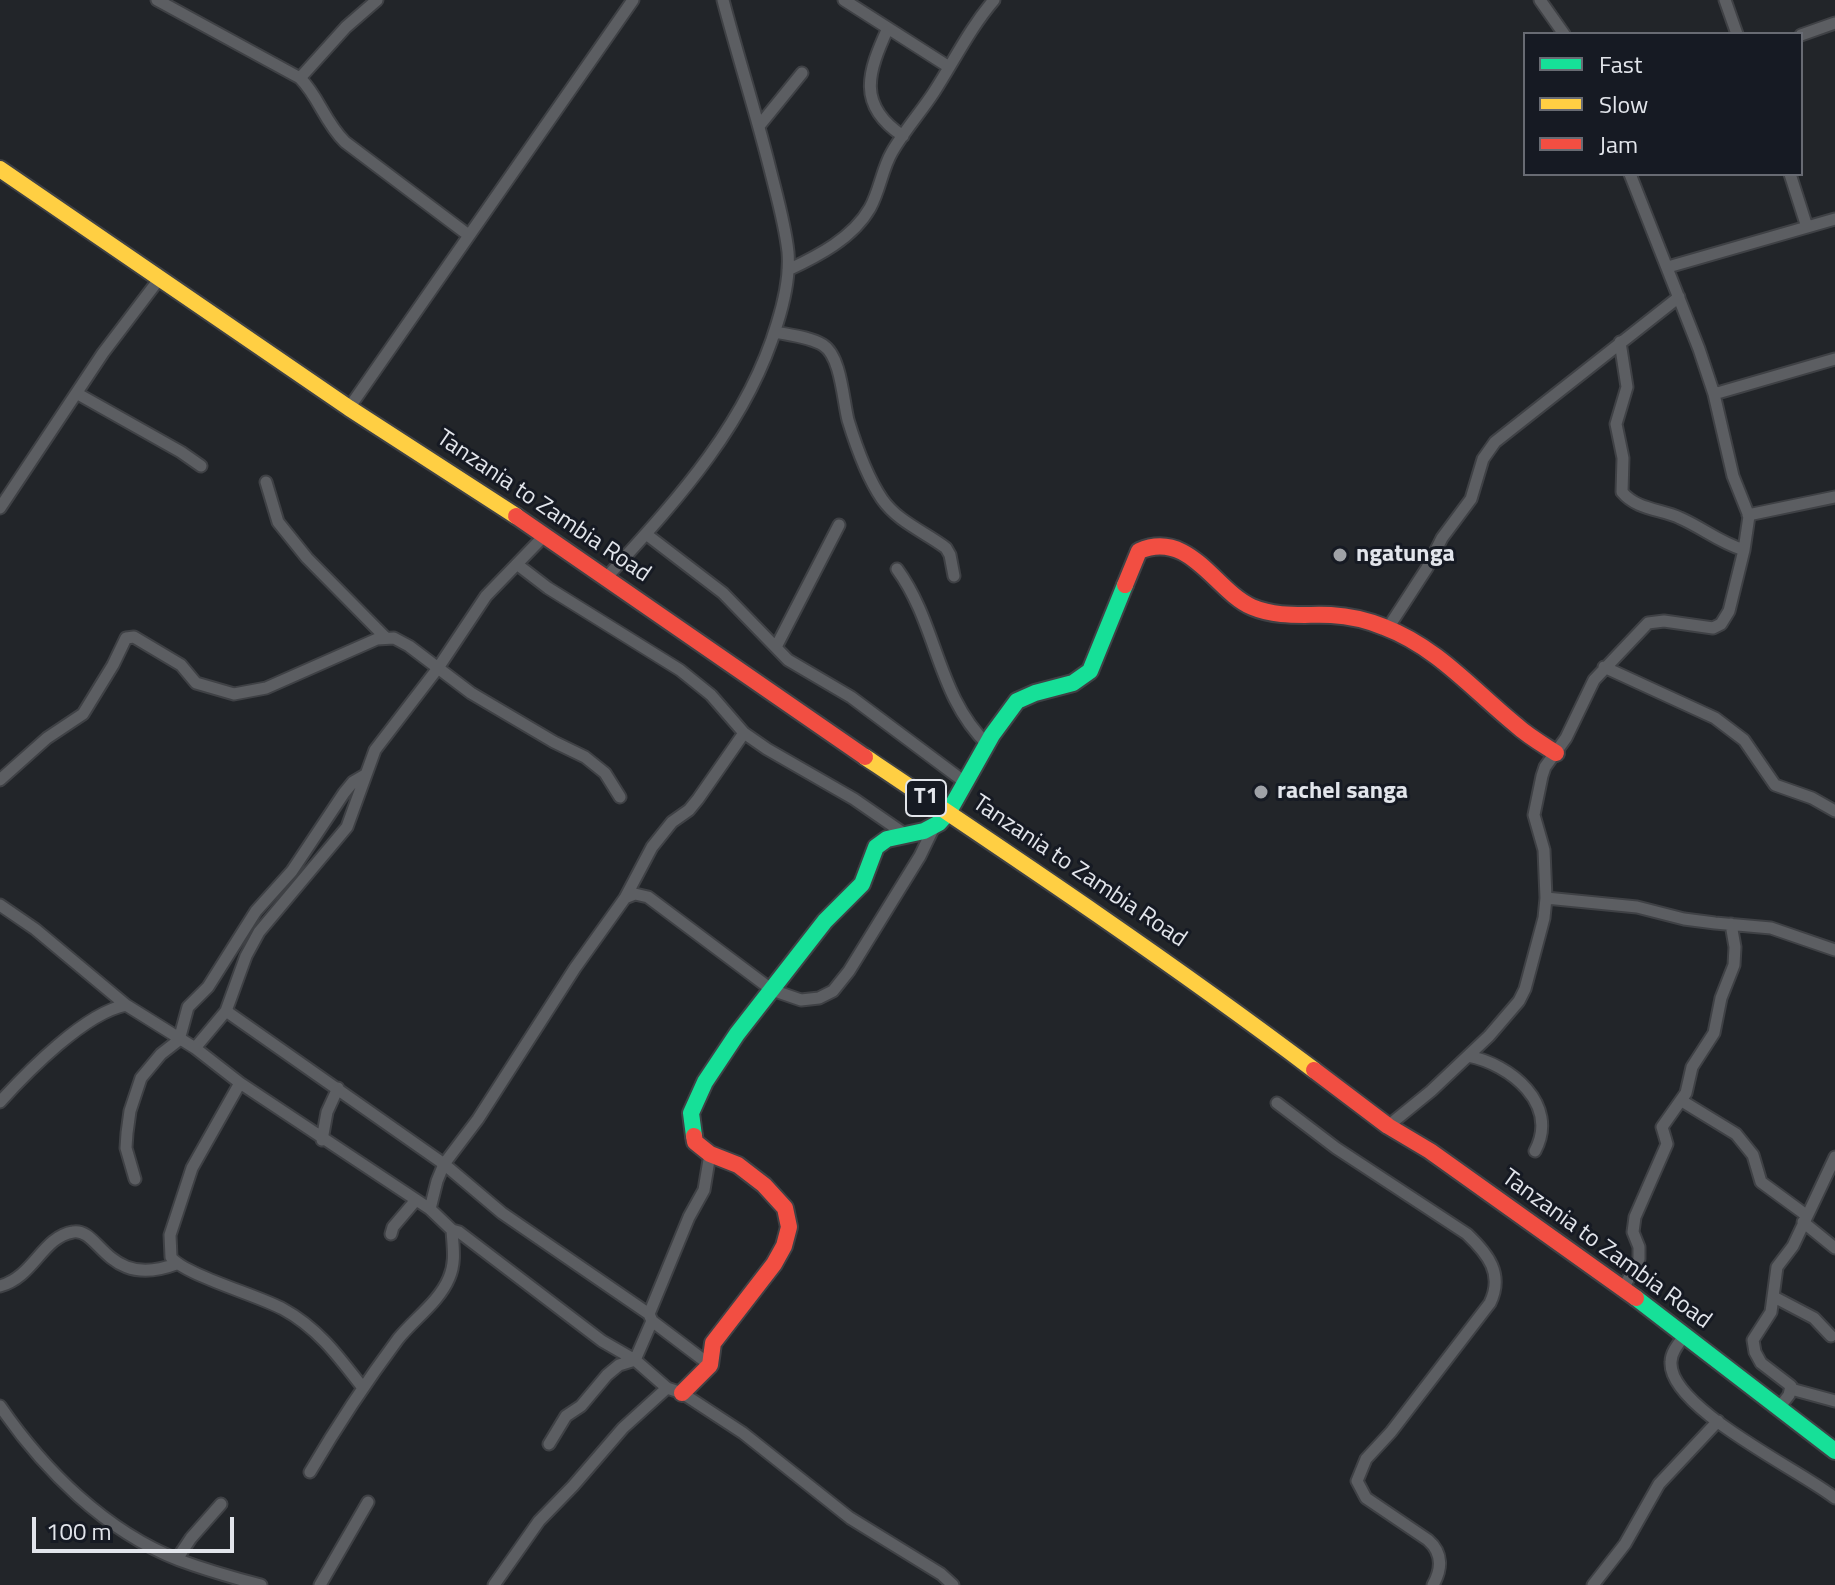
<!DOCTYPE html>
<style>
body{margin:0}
#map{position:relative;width:1835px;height:1585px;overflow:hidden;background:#222529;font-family:"Titillium Web",sans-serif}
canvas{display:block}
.legend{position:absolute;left:1523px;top:32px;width:280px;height:144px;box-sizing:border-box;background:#161a23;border:2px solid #686b73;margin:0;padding:10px 14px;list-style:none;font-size:24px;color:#e2e5eb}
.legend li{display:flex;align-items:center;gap:16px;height:40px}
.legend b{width:40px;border:2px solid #686b73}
.scale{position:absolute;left:32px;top:1517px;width:202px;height:36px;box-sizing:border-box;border:4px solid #e2e5eb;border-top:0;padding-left:10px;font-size:24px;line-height:28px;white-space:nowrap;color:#e2e5eb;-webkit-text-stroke:6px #161a23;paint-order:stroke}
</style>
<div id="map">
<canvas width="1835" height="1585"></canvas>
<ul class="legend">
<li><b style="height:10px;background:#16e098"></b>Fast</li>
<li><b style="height:10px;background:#ffcf43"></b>Slow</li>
<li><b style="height:10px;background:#f24e42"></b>Jam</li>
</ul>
<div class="scale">100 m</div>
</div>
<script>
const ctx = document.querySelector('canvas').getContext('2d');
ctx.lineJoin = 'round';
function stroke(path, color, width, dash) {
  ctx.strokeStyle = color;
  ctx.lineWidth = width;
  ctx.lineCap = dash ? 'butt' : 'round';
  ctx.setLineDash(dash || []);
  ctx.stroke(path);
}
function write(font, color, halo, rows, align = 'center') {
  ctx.font = font + ' "Titillium Web",sans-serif';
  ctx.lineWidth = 6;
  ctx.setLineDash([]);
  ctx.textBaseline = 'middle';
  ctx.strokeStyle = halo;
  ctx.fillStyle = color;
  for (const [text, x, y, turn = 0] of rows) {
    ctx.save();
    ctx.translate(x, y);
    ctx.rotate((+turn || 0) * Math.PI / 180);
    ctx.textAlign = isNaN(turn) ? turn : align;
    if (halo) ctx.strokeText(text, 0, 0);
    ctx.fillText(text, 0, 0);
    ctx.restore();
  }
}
const street = new Path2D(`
 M 157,0 L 300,78 C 319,97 324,121 345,142 L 467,234
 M 844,0 L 949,67
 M 1540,0 L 1564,34
 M 1725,0 L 1737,34
 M 888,28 C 868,72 856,105 903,136
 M 1801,35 L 1835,23
 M 300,78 L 346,27 L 377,0
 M 759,126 L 802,73
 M 1790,174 L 1807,227
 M 1668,267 L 1835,219
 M 788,270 C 818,256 853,238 870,208 C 880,190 882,169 892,152 C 904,131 921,112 934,92 C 954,61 970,28 994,0
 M 775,332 C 790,335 810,337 823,345 C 841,356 843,400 848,420 C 856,446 867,477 882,499 C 898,522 925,532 946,548 L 950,555 L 954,576
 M 1620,342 L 1627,387 L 1616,424 L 1623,458 L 1622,492 C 1637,510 1661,509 1680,518 C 1703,528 1720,543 1744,550
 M 78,394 L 181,452 L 201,466
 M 1714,394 L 1835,359
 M 349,408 L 633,0
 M 266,482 L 278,522 L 307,558 L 385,637
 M 0,508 L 103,353 L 160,278
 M 1748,515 L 1835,497
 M 646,534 L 723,593 L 788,660 L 851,697 L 966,783
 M 518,565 L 548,588 L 680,670 L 711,695 L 744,733 L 767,749 L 854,799 L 906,835
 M 897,569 C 938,625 936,695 988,745
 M 606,578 C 675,502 747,425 777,324 C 784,302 790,276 788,252 C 785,224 777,197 770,169 C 756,113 738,57 723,0
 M 1388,628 L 1427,568 L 1442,538 L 1471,499 L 1483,459 L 1495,442 L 1679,297
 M 776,647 L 839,525
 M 1604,667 L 1715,718 L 1744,740 L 1775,785 L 1812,798 L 1835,811
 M 0,780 L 47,738 L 83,714 L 113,665 L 126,638 L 134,637 L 181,665 L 196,683 L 234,694 L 266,688 L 377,639 L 394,638 L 409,646 L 471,693 L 554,742 L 585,757 L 605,773 L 620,797
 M 625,898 L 652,847 L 672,822 L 689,810 L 698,799 L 744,733
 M 1546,898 L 1637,907 L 1684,919 L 1715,923 L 1771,928 L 1835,950
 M 0,905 L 35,929 L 126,1005 L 195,1048 L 240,1083 L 430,1209 L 452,1230 L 459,1232 L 602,1341 L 635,1360 L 667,1388 L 682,1393 L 743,1433 L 850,1518 L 941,1574 L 953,1585
 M 226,1011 L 444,1164 L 502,1213 L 649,1314
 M 195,1048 L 226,1011 L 246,956 L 259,932 L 347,827 L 375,750 L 438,668 L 486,596 L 544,536
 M 1468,1056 C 1510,1064 1560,1104 1535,1151
 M 240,1083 L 192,1168 L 170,1235 L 171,1257 C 182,1274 260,1296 283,1309 C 318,1328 339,1357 363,1388
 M 1682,1101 L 1736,1134 L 1753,1155 L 1761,1182 L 1806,1215
 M 0,1102 C 28,1071 85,1013 126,1005
 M 1277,1103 L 1336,1148 L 1467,1234 C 1488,1254 1504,1274 1490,1303 L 1391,1432 L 1366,1459 L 1357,1481 L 1366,1498 L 1428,1540 C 1443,1553 1442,1569 1433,1585
 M 1388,1126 L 1431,1091 L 1489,1036 L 1519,1001 L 1525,989 L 1544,918 L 1546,898 L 1544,850 L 1534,815 L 1542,776 L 1545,767 L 1566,738 L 1594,680 L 1648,623 L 1664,621 L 1713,628 L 1721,624 L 1729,611 L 1744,550 L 1749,516 L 1733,476 L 1714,394 L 1699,349 L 1630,174
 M 322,1140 L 327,1112 L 338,1088
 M 135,1179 L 126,1148 L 127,1133 L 130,1111 L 141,1078 L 161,1054 L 179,1040 L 188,1007 L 208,987 L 256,911 L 292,871 L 344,793 L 353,782 L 365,775
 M 430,1209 L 437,1181 L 444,1164 L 478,1119 L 575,968 L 625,898 L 635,894 L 648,897 L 772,990 L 801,1000 L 819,998 L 833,991 L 849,971 L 920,856 L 934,827
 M 1803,1222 L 1835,1248
 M 391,1234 L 393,1227 L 416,1200
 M 0,1286 C 34,1277 42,1237 73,1232 C 100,1227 107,1290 176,1264
 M 1623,1289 L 1639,1259 L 1639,1247 L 1633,1232 L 1635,1217 L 1667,1144 L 1662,1127 L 1686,1093 L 1692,1067 L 1714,1033 L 1721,998 L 1734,965 L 1735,947 L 1731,924
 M 1774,1297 L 1814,1318 L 1831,1336
 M 652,1321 L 710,1365
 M 1685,1335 C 1679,1343 1671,1352 1671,1362 C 1668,1408 1802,1471 1835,1498
 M 1791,1389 L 1835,1401
 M 0,1406 C 44,1470 105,1531 179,1560 C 206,1570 234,1578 261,1585
 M 1779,1408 L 1789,1395 L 1791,1386 L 1761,1363 L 1755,1352 L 1753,1340 L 1771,1312 L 1777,1267 L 1793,1246 L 1835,1157
 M 549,1444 L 566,1416 L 581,1406 L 607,1375 L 619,1365 L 635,1360 L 652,1321 L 649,1314 L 689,1217 L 704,1190 L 710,1154
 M 310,1472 C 337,1426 366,1382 398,1339 C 414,1319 439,1302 449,1278 C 456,1262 453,1247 452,1230
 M 177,1559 L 191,1538 L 221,1504
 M 320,1585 L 368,1502
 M 494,1585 L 539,1521 L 573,1486 L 623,1428 L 667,1388
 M 1593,1585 L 1625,1544 L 1659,1484 L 1718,1421`);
const fast = new Path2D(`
 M 694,1136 L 691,1113 L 705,1082 L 737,1034 L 825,921 L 862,884 L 876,847 L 887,839 L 924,831 L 939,823 L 948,813 L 992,735 L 1017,701 L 1035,693 L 1073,683 L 1090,671 L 1125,585
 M 1636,1298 L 1835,1451`);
const slow = new Path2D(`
 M 0,169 L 349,408 L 516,516
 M 865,757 C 1017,859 1168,960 1314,1070`);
const jam = new Path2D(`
 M 516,516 L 865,757
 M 1125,585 L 1139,551 C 1190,529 1215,591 1252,607 C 1278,618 1304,614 1331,615 C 1349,616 1367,620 1384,627 C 1437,647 1473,690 1516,725 C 1528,736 1542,744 1556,753
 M 1314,1070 L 1388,1126 L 1430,1151 L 1636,1298
 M 682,1393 L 710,1365 L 713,1343 L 774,1264 L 784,1246 L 789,1227 L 785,1208 L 764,1185 L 738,1165 L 710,1154 L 695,1142 L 694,1136`);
const markers = [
 [1340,555,8,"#9fa2a7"],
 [1261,792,8,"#9fa2a7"]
];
const shields = [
 [926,798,40]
];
const shieldNames = [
 ["T1",926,798]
];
const streetNames = [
 ["Tanzania to Zambia Road",543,507,34],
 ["Tanzania to Zambia Road",1079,872,34],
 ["Tanzania to Zambia Road",1606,1250,36]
];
const poiNames = [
 ["ngatunga",1356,555],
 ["rachel sanga",1277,792]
];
stroke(street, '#3f4145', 15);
stroke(fast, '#3f4145', 20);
stroke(slow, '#3f4145', 20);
stroke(jam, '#3f4145', 20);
stroke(street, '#5c5e62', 11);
stroke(fast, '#16e098', 16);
stroke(slow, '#ffcf43', 16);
stroke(jam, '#f24e42', 16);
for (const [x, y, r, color] of markers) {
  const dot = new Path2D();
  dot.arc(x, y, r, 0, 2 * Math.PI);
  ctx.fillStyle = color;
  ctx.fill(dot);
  stroke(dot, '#161a23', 3);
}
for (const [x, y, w] of shields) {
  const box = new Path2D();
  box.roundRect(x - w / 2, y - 18, w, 36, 6);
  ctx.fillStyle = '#161a23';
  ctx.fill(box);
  stroke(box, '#e2e5eb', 2);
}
write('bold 22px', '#e2e5eb', null, shieldNames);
write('24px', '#e2e5eb', '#161a23', streetNames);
write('bold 24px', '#e2e5eb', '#161a23', poiNames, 'left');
</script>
